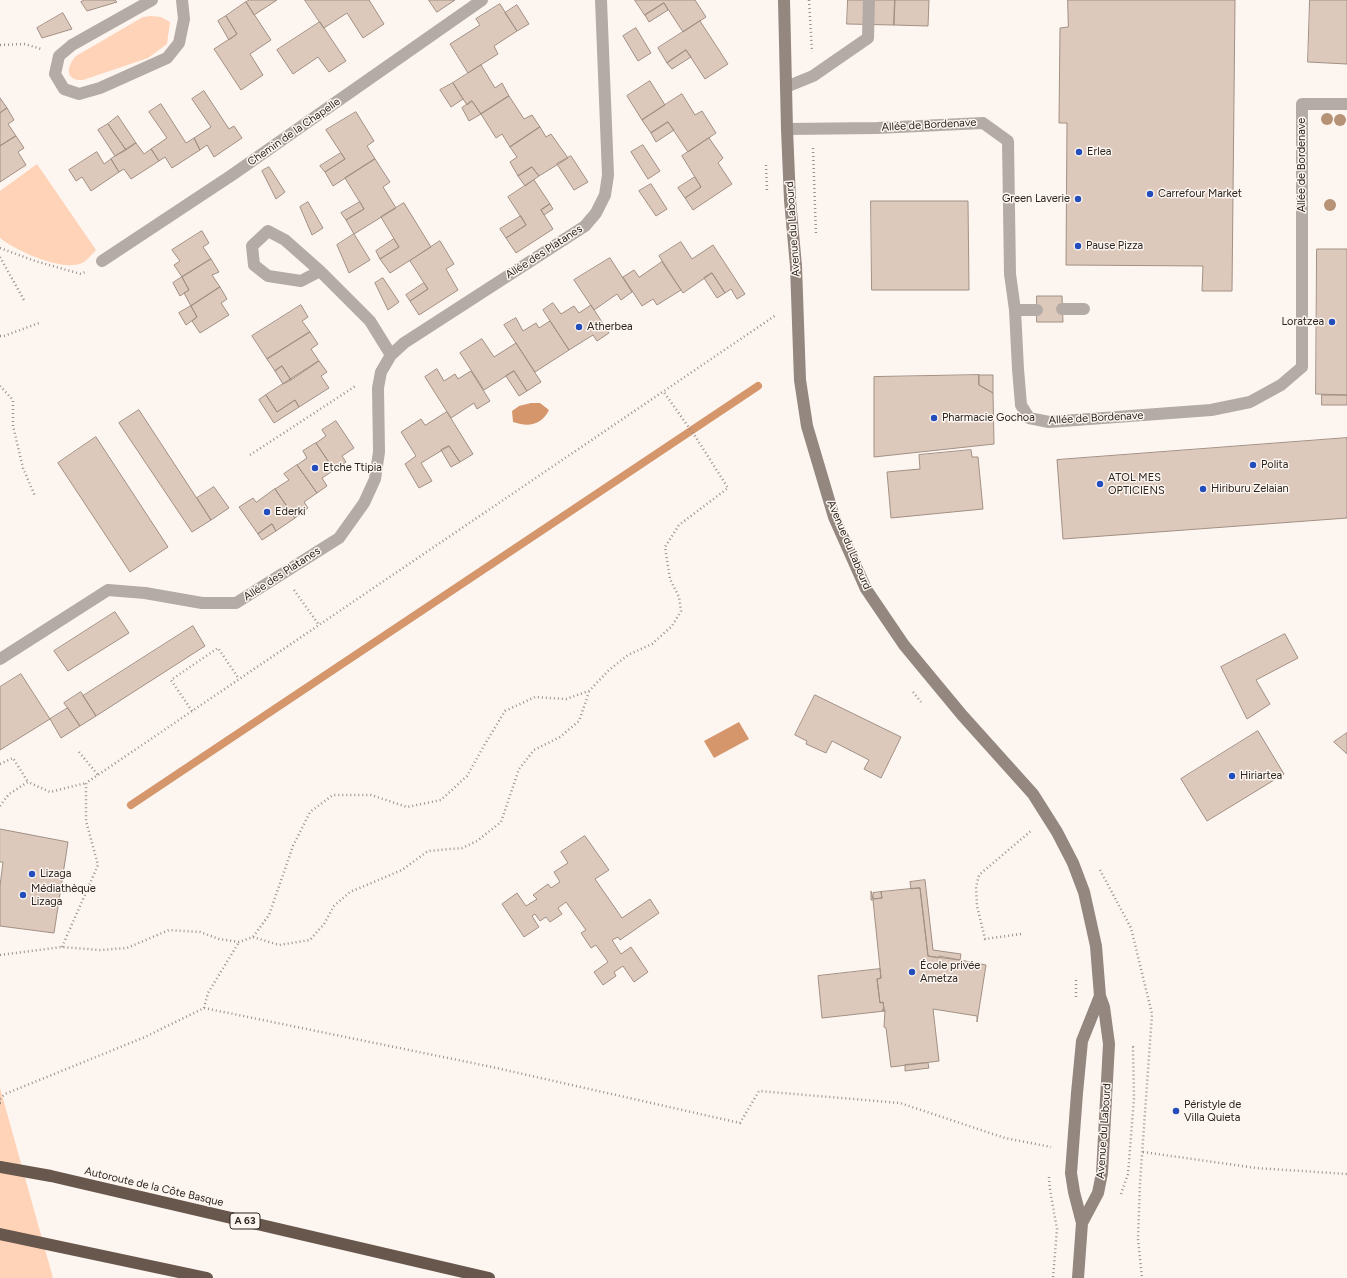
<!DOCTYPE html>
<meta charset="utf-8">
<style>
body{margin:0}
canvas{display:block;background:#fdf5f0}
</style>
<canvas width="1347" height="1278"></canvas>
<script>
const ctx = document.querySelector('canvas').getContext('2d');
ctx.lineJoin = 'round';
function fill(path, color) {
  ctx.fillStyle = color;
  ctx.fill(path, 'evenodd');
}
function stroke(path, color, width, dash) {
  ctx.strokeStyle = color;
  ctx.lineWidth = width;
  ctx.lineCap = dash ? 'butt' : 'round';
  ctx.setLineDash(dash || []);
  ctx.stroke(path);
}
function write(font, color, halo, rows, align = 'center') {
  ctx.font = font + ' Figtree,sans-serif';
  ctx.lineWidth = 3;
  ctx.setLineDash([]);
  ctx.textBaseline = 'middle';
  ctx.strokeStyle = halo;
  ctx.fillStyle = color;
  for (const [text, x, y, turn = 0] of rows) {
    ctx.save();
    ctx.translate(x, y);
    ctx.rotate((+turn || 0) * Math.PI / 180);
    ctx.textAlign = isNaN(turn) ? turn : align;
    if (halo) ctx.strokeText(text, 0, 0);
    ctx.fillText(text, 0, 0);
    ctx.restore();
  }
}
const green = new Path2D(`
 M 151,16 L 161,17 L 170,22 L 167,44 L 148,58 L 83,80 C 65,81 66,67 76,56 L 143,17 Z
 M 37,164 L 96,250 C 92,254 87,261 82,263 C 63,272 16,251 0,238 L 0,191 Z
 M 0,1088 L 53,1278 L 0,1278 Z`);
const water = new Path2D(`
 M 531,403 L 540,403 L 549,410 C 541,426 528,427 513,422 L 512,411 L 519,406 Z
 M 739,722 L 749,739 L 714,758 L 704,741 Z`);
const stream = new Path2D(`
 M 131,805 L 758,386`);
const building = new Path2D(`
 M 85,0 L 115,0 L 117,2 L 87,11 L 81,2 Z
 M 250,0 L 277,0 L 254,15 L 246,2 Z
 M 305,0 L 369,0 L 384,24 L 363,38 L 347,13 L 324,28 Z
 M 429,0 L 455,0 L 437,12 Z
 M 635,0 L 695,0 L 706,17 L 683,32 L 664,3 L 645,15 Z
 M 848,0 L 895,0 L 894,25 L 847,24 Z
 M 895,0 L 929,0 L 928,26 L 894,25 Z
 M 1068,0 L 1235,0 L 1232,291 L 1202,291 L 1203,266 L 1066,265 L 1067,123 L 1059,123 L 1060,28 L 1068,27 Z
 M 1310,0 L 1347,0 L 1347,64 L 1308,62 Z
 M 246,2 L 271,40 L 250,54 L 263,75 L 241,90 L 214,49 L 237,34 L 226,16 Z
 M 664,3 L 668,10 L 649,22 L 645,15 Z
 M 500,4 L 517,31 L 494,46 L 498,54 L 468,73 L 450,44 L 480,25 L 476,19 Z
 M 517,5 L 529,24 L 517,31 L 505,13 Z
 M 63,13 L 72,29 L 42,38 L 37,28 Z
 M 226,16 L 237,34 L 229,40 L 218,21 Z
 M 700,21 L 728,64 L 705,79 L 686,50 L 667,63 L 658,48 Z
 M 320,22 L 346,61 L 329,72 L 318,57 L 293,74 L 277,50 Z
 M 636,28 L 651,53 L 638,61 L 623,36 Z
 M 686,50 L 691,57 L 672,69 L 667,63 Z
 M 481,65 L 495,88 L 502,83 L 509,96 L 481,114 L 472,101 L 467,105 L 453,83 Z
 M 650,81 L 665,105 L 642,120 L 627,96 Z
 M 453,83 L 463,99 L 451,107 L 440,90 Z
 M 204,91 L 229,129 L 234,126 L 242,138 L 214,157 L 207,145 L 200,150 L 194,138 L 211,127 L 192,99 Z
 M 682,94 L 695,115 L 702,111 L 716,133 L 688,152 L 668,122 L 651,133 L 642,120 Z
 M 509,96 L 524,119 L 532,115 L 540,127 L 510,147 L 502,134 L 496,138 L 481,114 Z
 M 0,98 L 7,108 L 0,113 Z
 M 472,101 L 481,114 L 469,121 L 462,108 Z
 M 161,104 L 186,143 L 194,138 L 200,150 L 172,168 L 165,157 L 159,161 L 151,149 L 167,138 L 149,112 Z
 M 7,108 L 14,120 L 8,124 L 16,136 L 0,146 L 0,113 Z
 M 356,112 L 374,141 L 367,146 L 375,159 L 333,186 L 325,172 L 345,159 L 326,130 Z
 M 118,116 L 136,143 L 126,150 L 108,124 Z
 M 668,122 L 674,130 L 656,142 L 651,133 Z
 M 108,124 L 126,150 L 115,156 L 98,130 Z
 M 540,127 L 546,137 L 551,134 L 568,158 L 539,176 L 532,167 L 518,176 L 510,162 L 517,157 L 510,147 Z
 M 16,136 L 24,148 L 18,152 L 26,165 L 0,182 L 0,146 Z
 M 709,138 L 723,158 L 718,163 L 732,184 L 693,210 L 685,198 L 701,187 L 682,156 Z
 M 136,143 L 144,154 L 151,149 L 159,161 L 131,179 L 124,169 L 119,172 L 111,159 Z
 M 643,145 L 660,171 L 648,179 L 631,152 Z
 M 97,152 L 104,164 L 111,159 L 119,172 L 91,191 L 82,177 L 76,181 L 69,170 Z
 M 341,153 L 345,159 L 325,172 L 320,166 Z
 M 571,156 L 588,182 L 574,190 L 557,164 Z
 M 375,159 L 390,182 L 383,187 L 396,208 L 354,234 L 346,220 L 364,209 L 345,178 Z
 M 269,167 L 285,192 L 276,199 L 262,171 Z
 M 532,167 L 539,176 L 525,186 L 518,176 Z
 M 695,177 L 701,187 L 685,198 L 678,188 Z
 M 534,180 L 550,204 L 541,210 L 553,229 L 516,253 L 506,238 L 526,225 L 508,197 Z
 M 651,184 L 667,209 L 656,216 L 639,191 Z
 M 871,201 L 968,201 L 969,290 L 872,290 Z
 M 308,202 L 323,228 L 312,235 L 300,207 Z
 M 360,202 L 364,209 L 346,220 L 341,213 Z
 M 404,203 L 431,247 L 390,273 L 380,259 L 399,247 L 381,217 Z
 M 550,204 L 553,209 L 544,215 L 541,210 Z
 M 521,216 L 526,225 L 506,238 L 500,229 Z
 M 202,231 L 209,243 L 203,247 L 211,259 L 182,277 L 174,265 L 180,261 L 172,250 Z
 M 354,234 L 370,260 L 349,273 L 337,245 Z
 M 394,239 L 399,247 L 380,259 L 376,251 Z
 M 440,241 L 454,264 L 446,269 L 458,290 L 419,315 L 410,301 L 428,289 L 410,261 Z
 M 681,242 L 692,259 L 713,245 L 745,294 L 737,299 L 731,289 L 725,293 L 712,273 L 683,293 L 659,256 Z
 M 1317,249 L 1347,249 L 1347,395 L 1316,394 Z
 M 610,258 L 632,292 L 621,300 L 617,294 L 594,310 L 574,280 Z
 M 211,259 L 219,272 L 212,275 L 220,287 L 191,306 L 184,293 L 189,290 L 182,277 Z
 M 662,262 L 681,290 L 657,305 L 653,299 L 642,306 L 623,277 L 634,270 L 639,277 Z
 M 712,273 L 725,293 L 717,298 L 704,278 Z
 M 182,277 L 189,290 L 180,296 L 173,283 Z
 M 383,278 L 399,302 L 388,310 L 375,283 Z
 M 424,283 L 428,289 L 410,301 L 406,295 Z
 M 220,287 L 227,299 L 221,303 L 229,315 L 200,333 L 192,321 L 197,317 L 191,306 Z
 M 1037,296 L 1062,296 L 1063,322 L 1037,322 Z
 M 553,303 L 561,314 L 574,306 L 579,313 L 591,305 L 609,333 L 597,341 L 593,335 L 569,350 L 543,310 Z
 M 301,305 L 308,317 L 302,321 L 310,332 L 267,359 L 252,336 Z
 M 191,306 L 197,317 L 186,325 L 179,313 Z
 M 516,318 L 523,331 L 536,323 L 539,328 L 550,321 L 569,350 L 535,372 L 504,325 Z
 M 310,332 L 318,344 L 311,349 L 319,361 L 291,380 L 282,366 L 275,371 L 267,359 Z
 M 482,339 L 494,357 L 516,343 L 541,382 L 527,391 L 514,371 L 484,390 L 460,353 Z
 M 319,361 L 327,372 L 321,376 L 329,388 L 299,407 L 295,400 L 277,412 L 266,395 Z
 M 282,366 L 291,380 L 283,384 L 275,371 Z
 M 437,369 L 444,381 L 455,374 L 458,379 L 471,371 L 490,401 L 477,409 L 474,403 L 451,418 L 425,377 Z
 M 514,371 L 527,391 L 519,396 L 506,376 Z
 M 979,375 L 993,375 L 993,393 L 979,385 Z
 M 979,375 L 979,385 L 993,393 L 994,444 L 874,457 L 874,377 Z
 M 266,395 L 277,412 L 295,400 L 299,407 L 274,423 L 259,400 Z
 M 1322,395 L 1347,395 L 1347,405 L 1322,405 Z
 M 139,410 L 211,520 L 192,532 L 119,423 Z
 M 447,412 L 473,454 L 460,462 L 449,446 L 421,463 L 432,481 L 419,488 L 405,464 L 416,456 L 401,432 L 421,419 L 425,425 Z
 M 336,421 L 354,448 L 342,456 L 346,462 L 334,470 L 316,443 L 326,436 L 322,430 Z
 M 96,437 L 168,547 L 130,572 L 58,463 Z
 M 1347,438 L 1347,518 L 1063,539 L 1057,460 Z
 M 316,443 L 334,470 L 322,478 L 327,486 L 317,493 L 297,465 L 307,458 L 303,451 Z
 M 449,446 L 460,462 L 451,467 L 441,450 Z
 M 971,450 L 972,457 L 978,457 L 983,509 L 891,518 L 887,472 L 920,469 L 919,455 Z
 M 297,465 L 317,493 L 304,502 L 308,508 L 295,518 L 275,489 L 289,480 L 284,474 Z
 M 214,487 L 229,508 L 211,520 L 197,498 Z
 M 275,489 L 295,518 L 276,531 L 272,524 L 258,534 L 239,507 L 253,498 L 256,502 Z
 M 272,524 L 276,531 L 262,540 L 258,534 Z
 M 115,612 L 129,633 L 68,671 L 54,651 Z
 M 193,626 L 205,646 L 96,716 L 83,696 Z
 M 1285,634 L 1298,658 L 1256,680 L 1270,704 L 1247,719 L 1221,667 Z
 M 21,674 L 50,719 L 0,750 L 0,687 Z
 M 81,692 L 96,716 L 80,726 L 64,703 Z
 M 815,695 L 901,737 L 881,778 L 864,769 L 869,760 L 832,741 L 826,753 L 806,744 L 807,741 L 795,735 Z
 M 68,708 L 80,726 L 61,738 L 50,719 Z
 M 1258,731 L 1284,774 L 1207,821 L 1181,779 Z
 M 1347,733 L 1347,754 L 1334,742 Z
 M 0,829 L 68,842 L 54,933 L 0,926 L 0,886 L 3,862 L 0,862 Z
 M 585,836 L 609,870 L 595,879 L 622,918 L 650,899 L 659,913 L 620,940 L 618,937 L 612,940 L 621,954 L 631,947 L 648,972 L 634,982 L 623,966 L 614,972 L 616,976 L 603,985 L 594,972 L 608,962 L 596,945 L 591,948 L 581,933 L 586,930 L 566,902 L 558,908 L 562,914 L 550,922 L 546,917 L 540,921 L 535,914 L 532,916 L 539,927 L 524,937 L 502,904 L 517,893 L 526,906 L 537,899 L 533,895 L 548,884 L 551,888 L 560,882 L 554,872 L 568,863 L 561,852 Z
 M 925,880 L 933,950 L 961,954 L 960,960 L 928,956 L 920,888 L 911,889 L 910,882 Z
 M 920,888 L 928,956 L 938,958 L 939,956 L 986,965 L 977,1022 L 977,1016 L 933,1009 L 939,1061 L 891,1067 L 886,1028 L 884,1027 L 885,1010 L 882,1010 L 884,1009 L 883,1002 L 880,1003 L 877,979 L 881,978 L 873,900 L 871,900 L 871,891 L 873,899 L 882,898 L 881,892 Z
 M 881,892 L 882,898 L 873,899 L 873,893 Z
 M 880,969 L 881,978 L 877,979 L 880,1003 L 883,1002 L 884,1009 L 882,1010 L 885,1010 L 885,1011 L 822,1018 L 818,976 Z
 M 928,1063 L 929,1068 L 905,1071 L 905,1065 Z`);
const path = new Path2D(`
 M 809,0 L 812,52
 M 0,45 L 25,44 L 41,49
 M 813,148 L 816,235
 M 766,165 L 767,192
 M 0,248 L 35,261 L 81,274 L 85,272
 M 0,257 L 25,302
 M 0,336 L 4,336 L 39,323
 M 0,386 L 13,400 L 13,426 L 23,468 L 35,496
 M 250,455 L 357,385
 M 294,590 L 319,625
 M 913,692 L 921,702
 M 192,711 L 171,680 L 218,648 L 239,679
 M 79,752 L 98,775
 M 0,764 L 13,758 L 28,782
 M 0,806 L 9,794 L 28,782 L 50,792 L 86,783
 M 1100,870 L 1131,928 L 1152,1014 L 1140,1183 L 1138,1239 L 1142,1278
 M 1021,934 L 985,939 L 977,906 L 976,887 L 979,875 L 1032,830
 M 253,937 L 279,945 L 310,940 L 324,924 L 334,906 L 350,892 L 402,870 L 428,851 L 462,848 L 477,841 L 501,822 L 519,769 L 534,750 L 560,737 L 579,721 L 589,692
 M 62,947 L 98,865 L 86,821 L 86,783 L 776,315
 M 0,955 L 62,947 L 100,950 L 127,948 L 169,930 L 200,932 L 219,939 L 239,942 L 253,937 L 269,915 L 293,846 L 310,812 L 333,795 L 371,795 L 407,807 L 441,800 L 467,776 L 485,744 L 505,711 L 535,697 L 566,699 L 589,691 L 609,670 L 628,655 L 652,644 L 672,626 L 681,611 L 679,597 L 670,579 L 665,547 L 679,525 L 728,488 L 695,436 L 663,391
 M 1076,997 L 1076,980
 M 204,1008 L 208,993 L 239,942
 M 0,1099 L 5,1094 L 145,1037 L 204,1008 L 492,1067 L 740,1123 L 759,1091 L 900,1103 L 1005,1138 L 1051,1147
 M 0,1103 L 4,1103
 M 1143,1152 L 1256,1168 L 1347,1174
 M 1049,1177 L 1050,1190 L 1057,1229 L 1053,1278
 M 1121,1194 L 1128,1174 L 1134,1098 L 1133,1047 L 1130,1047`);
const lane = new Path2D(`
 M 786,87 L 813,76 L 868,38 L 869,0
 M 1062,309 L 1084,309
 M 1015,310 L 1037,310`);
const street = new Path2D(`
 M 152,0 L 72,45 L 59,56 L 55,74 L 64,89 L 79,94 L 100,88 L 167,58 L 179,43 L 184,19 L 182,0
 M 787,129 L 877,128 L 983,123 L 1008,141 L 1010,274 L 1015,310 L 1018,369 L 1021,405 L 1029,418 L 1049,422 L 1211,410 L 1250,402 L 1281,385 L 1302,367 L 1302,104 L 1347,104
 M 102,261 L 232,175 L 482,0
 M 320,271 L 301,281 L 268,276 L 254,265 L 252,246 L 268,231 L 285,240 L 320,271 L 370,321 L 391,355
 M 0,659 L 108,590 L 145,593 L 202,603 L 236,603 L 339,538 L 364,503 L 375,479 L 379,452 L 378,388 L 381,372 L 391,355 L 404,343 L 585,226 L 596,213 L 605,195 L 608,175 L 601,0`);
const secondary = new Path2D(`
 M 784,0 L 787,129 L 790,200 L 796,266 L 800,380 L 807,426 L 834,517 L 866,589 L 904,645 L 962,715 L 1033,794 L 1057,832 L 1073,863 L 1084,892 L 1096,946 L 1100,996 L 1104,1007 L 1109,1044 L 1102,1173 L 1098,1193 L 1082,1223
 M 1078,1278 L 1082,1223 L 1074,1192 L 1071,1173 L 1077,1093 L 1082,1041 L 1100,996`);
const highway = new Path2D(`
 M 0,1167 L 51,1176 L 489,1278
 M 0,1234 L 207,1278`);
const trees = [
 [1327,119],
 [1340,120],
 [1330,205]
];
const markers = [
 [1079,152,4,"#224dbb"],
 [1150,194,4,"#224dbb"],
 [1078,199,4,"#224dbb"],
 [1078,246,4,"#224dbb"],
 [1332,322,4,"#224dbb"],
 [579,327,4,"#224dbb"],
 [934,418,4,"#224dbb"],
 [1253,465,4,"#224dbb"],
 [315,468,4,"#224dbb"],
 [1100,484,4,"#224dbb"],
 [1203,489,4,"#224dbb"],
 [267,512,4,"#224dbb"],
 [1232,776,4,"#224dbb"],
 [32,874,4,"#224dbb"],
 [23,895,4,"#224dbb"],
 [912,972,4,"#224dbb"],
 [1176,1111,4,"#224dbb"]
];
const shields = [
 [245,1221,30]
];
const shieldNames = [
 ["A 63",245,1221]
];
const streetNames = [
 ["Allée de Bordenave",929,125,-3],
 ["Chemin de la Chapelle",294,132,-35],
 ["Allée de Bordenave",1302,165,-90],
 ["Avenue du Labourd",793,229,-94],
 ["Allée des Platanes",544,252,-33],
 ["Allée de Bordenave",1096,418,-3],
 ["Avenue du Labourd",849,545,67],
 ["Allée des Platanes",282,574,-33],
 ["Avenue du Labourd",1104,1131,-86],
 ["Autoroute de la Côte Basque",154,1187,13]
];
const poiNames = [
 ["Erlea",1087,152],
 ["Carrefour Market",1158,194],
 ["Green Laverie",1070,199,"right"],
 ["Pause Pizza",1086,246],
 ["Loratzea",1324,322,"right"],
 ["Atherbea",587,327],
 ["Pharmacie Gochoa",942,418],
 ["Polita",1261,465],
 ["Etche Ttipia",323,468],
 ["ATOL MES",1108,478],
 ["OPTICIENS",1108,491],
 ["Hiriburu Zelaian",1211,489],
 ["Ederki",275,512],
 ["Hiriartea",1240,776],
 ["Lizaga",40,874],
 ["Médiathèque",31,889],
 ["Lizaga",31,902],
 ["École privée",920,966],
 ["Ametza",920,979],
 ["Péristyle de",1184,1105],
 ["Villa Quieta",1184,1118]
];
fill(green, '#ffd3b7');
fill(water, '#d5966c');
stroke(stream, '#d5966c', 8);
fill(building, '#dcc9bc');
stroke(building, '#a29084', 1);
stroke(path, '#98918c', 2.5, [1, 3]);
stroke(lane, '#b4aba6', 12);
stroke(street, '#b4aba6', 12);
stroke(secondary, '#93877f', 12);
stroke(highway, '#68574d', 12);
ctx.fillStyle = '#b69276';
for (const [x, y] of trees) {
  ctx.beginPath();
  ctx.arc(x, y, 6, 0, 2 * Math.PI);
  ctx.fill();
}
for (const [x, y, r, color] of markers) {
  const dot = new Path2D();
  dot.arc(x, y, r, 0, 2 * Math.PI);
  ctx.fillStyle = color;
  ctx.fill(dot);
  stroke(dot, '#fdf5f0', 1.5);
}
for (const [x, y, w] of shields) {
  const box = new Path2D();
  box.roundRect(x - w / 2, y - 8, w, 16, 3);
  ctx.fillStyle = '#fdf5f0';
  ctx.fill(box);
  stroke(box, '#2b241f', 1);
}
write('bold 10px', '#2b241f', null, shieldNames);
write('11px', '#2b241f', '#fdf5f0', streetNames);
write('11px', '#2b241f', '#fdf5f0', poiNames, 'left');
</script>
